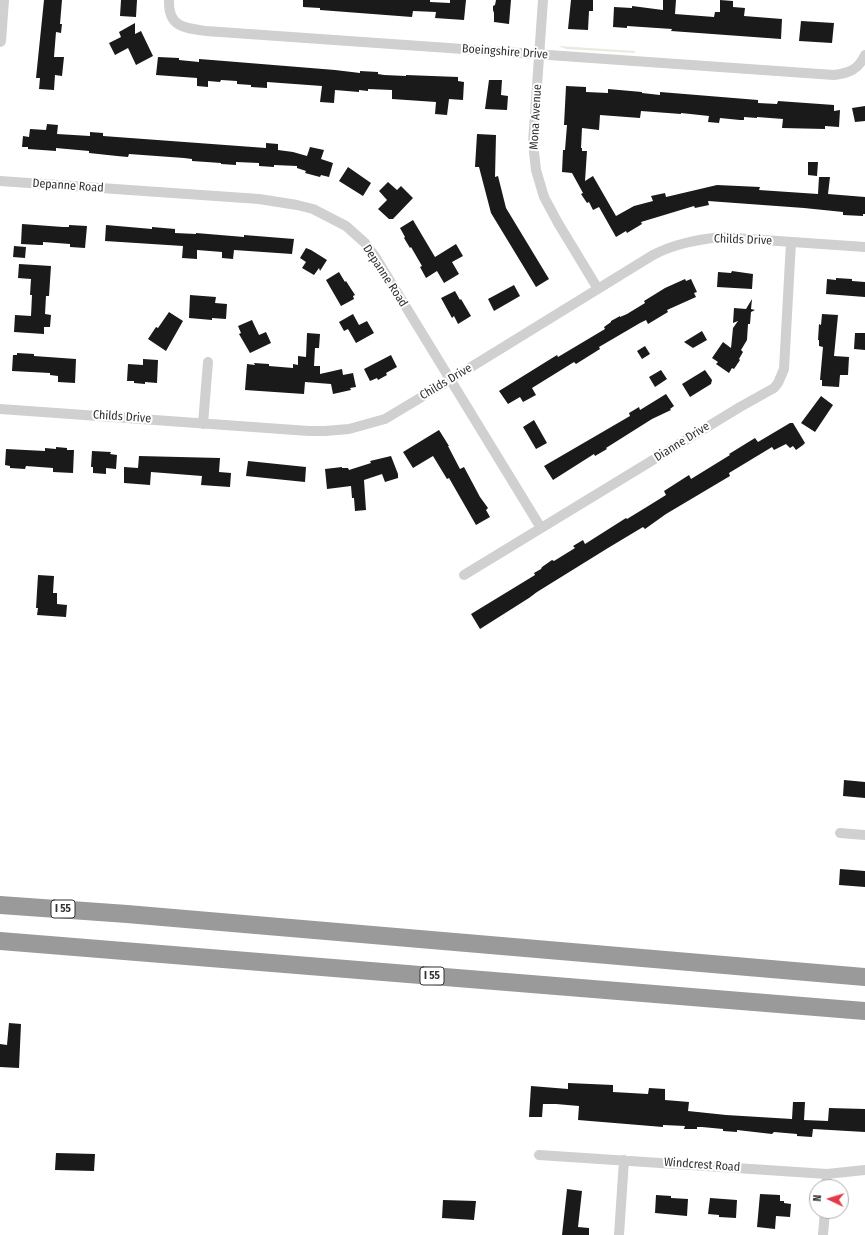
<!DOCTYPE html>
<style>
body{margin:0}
#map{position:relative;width:865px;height:1235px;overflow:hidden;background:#fff;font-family:"Fira Sans Condensed",sans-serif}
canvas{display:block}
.north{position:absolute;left:809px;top:1179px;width:40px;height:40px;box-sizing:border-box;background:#fff;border:1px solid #adadad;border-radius:50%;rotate:274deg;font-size:11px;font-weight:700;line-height:16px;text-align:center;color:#333}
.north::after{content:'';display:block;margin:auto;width:14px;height:18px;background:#e63946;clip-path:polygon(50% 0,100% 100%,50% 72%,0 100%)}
</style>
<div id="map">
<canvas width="865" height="1235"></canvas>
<div class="north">N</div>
</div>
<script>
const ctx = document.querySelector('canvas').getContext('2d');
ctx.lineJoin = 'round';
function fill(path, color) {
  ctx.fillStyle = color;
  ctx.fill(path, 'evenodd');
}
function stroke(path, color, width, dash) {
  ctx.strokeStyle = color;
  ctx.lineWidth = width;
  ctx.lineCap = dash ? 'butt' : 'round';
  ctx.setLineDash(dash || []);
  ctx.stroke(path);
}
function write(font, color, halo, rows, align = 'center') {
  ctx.font = font + ' "Fira Sans Condensed",sans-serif';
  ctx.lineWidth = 4;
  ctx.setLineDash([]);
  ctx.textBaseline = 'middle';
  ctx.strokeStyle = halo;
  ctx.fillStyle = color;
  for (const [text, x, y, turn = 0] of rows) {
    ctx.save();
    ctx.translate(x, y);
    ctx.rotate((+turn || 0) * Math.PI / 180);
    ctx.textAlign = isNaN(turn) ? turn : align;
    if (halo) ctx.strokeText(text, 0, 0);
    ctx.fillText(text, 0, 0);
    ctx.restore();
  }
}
const green = new Path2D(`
 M 558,46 L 635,51 L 635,53 L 566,49 Z`);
const building = new Path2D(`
 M 44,0 L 62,0 L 60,24 L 62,24 L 61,33 L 56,32 L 54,57 L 64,57 L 62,76 L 55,75 L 54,90 L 39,89 L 40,78 L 36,78 Z
 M 121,0 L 137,0 L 136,17 L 120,16 Z
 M 303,0 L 430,0 L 430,2 L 450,3 L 450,0 L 466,0 L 464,20 L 435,18 L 436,12 L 413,11 L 412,17 L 320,10 L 320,8 L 303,7 Z
 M 496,0 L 511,0 L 509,24 L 494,22 L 494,13 L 493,10 L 493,6 L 495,5 Z
 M 571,0 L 593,0 L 593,11 L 589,11 L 588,30 L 568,29 Z
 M 663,0 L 676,0 L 675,14 L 714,17 L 715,12 L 720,12 L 720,0 L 733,1 L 733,7 L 745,8 L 744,16 L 782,19 L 781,39 L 671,31 L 672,29 L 627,26 L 627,28 L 613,27 L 614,7 L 632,8 L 632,6 L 663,10 Z
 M 801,21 L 834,23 L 832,43 L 799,41 Z
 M 135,23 L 135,34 L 141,31 L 153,56 L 136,65 L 128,48 L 115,55 L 109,43 L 121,37 L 119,32 Z
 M 158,57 L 179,58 L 179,60 L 199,62 L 199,59 L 212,60 L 335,70 L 360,73 L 360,71 L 378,72 L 378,74 L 384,75 L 406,76 L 406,75 L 458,77 L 458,81 L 464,82 L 463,100 L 449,99 L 447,115 L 435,114 L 436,102 L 392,99 L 392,90 L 368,89 L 368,91 L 359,90 L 359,92 L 335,90 L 334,103 L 320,102 L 322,86 L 267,82 L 267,88 L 251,87 L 251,85 L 237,84 L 237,81 L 221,80 L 220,82 L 208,81 L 208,87 L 197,86 L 197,78 L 156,75 Z
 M 489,80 L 502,80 L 501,95 L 508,96 L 507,110 L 485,109 Z
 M 566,86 L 586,87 L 586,92 L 608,93 L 608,89 L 642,92 L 642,93 L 660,95 L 660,92 L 758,100 L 758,103 L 777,104 L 778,101 L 834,105 L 834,111 L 840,110 L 839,127 L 825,126 L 825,129 L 782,128 L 783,119 L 757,117 L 757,118 L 744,117 L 744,120 L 740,120 L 720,118 L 719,123 L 708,122 L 709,116 L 681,113 L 681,114 L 641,111 L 640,118 L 600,115 L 599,130 L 582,128 L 581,148 L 582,148 L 582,151 L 587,151 L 585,181 L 593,176 L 616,216 L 634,206 L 653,201 L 651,196 L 665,193 L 666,197 L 717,185 L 760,187 L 759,190 L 818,194 L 819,177 L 830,177 L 828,194 L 865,197 L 865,214 L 863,214 L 863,216 L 843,215 L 843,212 L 804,208 L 708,201 L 709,205 L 695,208 L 694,206 L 641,222 L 642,224 L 627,233 L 626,231 L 616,237 L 599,207 L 593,210 L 589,202 L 587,203 L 581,194 L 583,193 L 572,173 L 562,172 L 563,150 L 565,150 L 567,125 L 564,125 Z
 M 865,106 L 865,121 L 855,122 L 852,108 Z
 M 47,124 L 58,125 L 57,134 L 90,136 L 90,132 L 103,133 L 103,136 L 266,148 L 266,143 L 278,144 L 278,150 L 293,152 L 307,156 L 310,147 L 324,150 L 321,159 L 333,163 L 329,177 L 321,175 L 320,177 L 305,173 L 306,171 L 297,168 L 297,166 L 274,165 L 274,167 L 259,166 L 259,163 L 236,162 L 236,165 L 221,164 L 221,163 L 192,161 L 192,159 L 184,158 L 129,154 L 128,157 L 117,156 L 89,153 L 89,151 L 56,148 L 56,151 L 28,149 L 28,147 L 22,147 L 23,136 L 29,137 L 30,129 L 46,130 Z
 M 477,134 L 496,135 L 495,177 L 498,176 L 506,208 L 549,279 L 536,287 L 491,213 L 479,167 L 475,167 Z
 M 808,162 L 818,162 L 817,176 L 808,175 Z
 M 348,167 L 371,183 L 363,196 L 339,181 Z
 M 388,182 L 397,190 L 401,186 L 413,198 L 393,219 L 389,219 L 378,209 L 387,200 L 379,191 Z
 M 413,220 L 435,257 L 456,244 L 463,256 L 452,262 L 459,274 L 444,283 L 437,271 L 426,278 L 420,267 L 422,266 L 411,247 L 410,248 L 404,238 L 405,237 L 400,228 Z
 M 22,224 L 63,227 L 69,227 L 69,225 L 87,226 L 85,248 L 70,247 L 70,244 L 43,242 L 43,245 L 40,245 L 21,244 Z
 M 106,225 L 152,229 L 152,227 L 175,229 L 175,233 L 196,234 L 196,233 L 244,237 L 244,235 L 294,239 L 292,254 L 234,250 L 233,259 L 222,258 L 222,252 L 197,250 L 197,259 L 182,258 L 183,246 L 105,241 Z
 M 14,246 L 26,247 L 25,258 L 13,257 Z
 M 306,248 L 311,250 L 327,260 L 320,271 L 319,268 L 314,275 L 302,268 L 306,262 L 300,258 Z
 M 19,264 L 51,266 L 49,296 L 46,296 L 45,314 L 51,315 L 50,327 L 44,327 L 44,334 L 14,332 L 15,315 L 31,316 L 32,295 L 30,295 L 31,279 L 18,278 Z
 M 732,271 L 753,274 L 752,289 L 717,287 L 718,272 L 731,273 Z
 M 339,272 L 345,282 L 346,281 L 355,295 L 353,296 L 354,299 L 341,306 L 326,280 Z
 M 836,278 L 852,279 L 852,281 L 865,282 L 865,297 L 826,294 L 827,279 L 836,280 Z
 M 685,279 L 686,281 L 691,279 L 697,292 L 694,293 L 696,297 L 667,310 L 668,312 L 648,324 L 646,320 L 640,323 L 599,347 L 600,349 L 576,364 L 574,362 L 532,388 L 536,395 L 523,402 L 520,397 L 508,404 L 499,391 L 557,355 L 558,357 L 605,329 L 604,327 L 611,322 L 611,321 L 620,316 L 620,317 L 627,314 L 645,303 L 644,301 L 665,288 Z
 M 514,285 L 520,296 L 494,311 L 488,299 Z
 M 455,291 L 460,300 L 461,299 L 471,316 L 458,324 L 454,316 L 452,318 L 441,298 Z
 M 190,295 L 216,297 L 215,303 L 227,304 L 226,319 L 212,318 L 212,320 L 189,318 Z
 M 752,299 L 751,309 L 755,310 L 751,312 L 750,324 L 748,324 L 747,340 L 741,350 L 743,352 L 739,359 L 740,360 L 734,369 L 732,368 L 729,373 L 716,364 L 718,362 L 712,358 L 723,342 L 731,348 L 733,328 L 738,321 L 733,323 L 734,308 L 746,309 Z
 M 169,312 L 183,321 L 166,351 L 148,339 L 156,327 L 158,328 Z
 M 353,314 L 359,325 L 367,321 L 374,333 L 356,343 L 348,329 L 344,331 L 339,322 Z
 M 822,314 L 838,315 L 834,356 L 849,357 L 848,375 L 840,375 L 839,387 L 822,386 L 822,380 L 820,380 L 823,347 L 819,346 L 819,340 L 818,340 L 819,324 L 821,325 Z
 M 252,320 L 259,335 L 266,332 L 271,343 L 250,353 L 239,334 L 241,333 L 238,326 Z
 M 702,331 L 707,340 L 693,348 L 684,342 Z
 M 307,333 L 320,334 L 319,348 L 315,348 L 314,366 L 320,366 L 320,374 L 342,369 L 343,375 L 353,373 L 356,387 L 350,388 L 351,390 L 333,394 L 331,384 L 305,382 L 304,394 L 245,390 L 247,364 L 255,365 L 254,363 L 269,364 L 269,366 L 293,368 L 293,364 L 298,365 L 298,356 L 306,357 Z
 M 855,333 L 865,333 L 865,350 L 854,349 Z
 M 645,346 L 650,354 L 642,359 L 637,351 Z
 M 17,353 L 34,354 L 34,356 L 76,359 L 75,383 L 58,382 L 58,376 L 50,375 L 50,373 L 12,371 L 13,355 L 17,355 Z
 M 391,355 L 397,367 L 386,373 L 387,375 L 378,380 L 377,378 L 370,381 L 364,369 Z
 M 143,359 L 158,360 L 157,383 L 145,382 L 145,384 L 134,383 L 134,381 L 127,381 L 128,364 L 143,365 Z
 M 661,370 L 667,379 L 655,387 L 649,377 Z
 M 705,370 L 712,380 L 711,384 L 690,397 L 682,384 Z
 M 666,394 L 674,406 L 670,409 L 671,410 L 652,419 L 606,448 L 607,449 L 595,456 L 594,454 L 553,480 L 544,466 L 630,416 L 629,413 L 639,407 L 640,410 Z
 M 821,396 L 833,405 L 815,432 L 801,423 Z
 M 534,420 L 547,443 L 536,449 L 523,427 Z
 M 790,423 L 793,423 L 805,443 L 803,445 L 796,450 L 793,446 L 790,448 L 786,444 L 774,450 L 772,447 L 729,473 L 730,476 L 666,514 L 645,529 L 643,527 L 608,548 L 537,592 L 529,598 L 480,629 L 471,614 L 535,575 L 534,573 L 541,569 L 542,567 L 552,560 L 554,561 L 575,548 L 573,546 L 583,540 L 585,544 L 626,518 L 627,519 L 645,508 L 666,495 L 664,491 L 689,475 L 691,479 L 730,455 L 729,454 L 755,438 L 758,442 Z
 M 439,430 L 449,446 L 448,446 L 460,469 L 464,467 L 480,497 L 488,508 L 486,510 L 490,517 L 476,525 L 449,478 L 447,479 L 433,456 L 413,468 L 403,452 Z
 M 56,447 L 67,448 L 67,450 L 74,450 L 73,473 L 53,472 L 53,468 L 26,466 L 25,469 L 10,468 L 10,466 L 5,465 L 6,449 L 45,451 L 45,448 L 56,449 Z
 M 92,451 L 111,452 L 110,454 L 117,455 L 116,469 L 106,468 L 106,474 L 93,473 L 93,467 L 91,467 Z
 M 139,456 L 220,458 L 219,472 L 231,473 L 230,487 L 201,485 L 202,476 L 151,472 L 150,485 L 124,483 L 124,467 L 138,468 Z
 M 391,456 L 398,474 L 398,478 L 385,482 L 382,474 L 364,480 L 366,510 L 355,511 L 354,498 L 352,498 L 351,486 L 327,489 L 325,469 L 342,467 L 342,468 L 348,468 L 349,470 L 371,463 L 370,461 Z
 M 248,461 L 306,467 L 305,482 L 246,476 Z
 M 38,575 L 54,576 L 53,593 L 57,593 L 57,604 L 67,605 L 66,617 L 37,615 L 38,608 L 36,608 Z
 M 844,780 L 865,782 L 865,798 L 843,796 Z
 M 840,869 L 865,871 L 865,887 L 839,885 Z
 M 9,1023 L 21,1024 L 19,1068 L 0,1067 L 0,1044 L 7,1045 Z
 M 568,1083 L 613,1085 L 613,1092 L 648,1094 L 649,1088 L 665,1089 L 665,1100 L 689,1102 L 688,1111 L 726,1115 L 792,1119 L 793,1102 L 805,1102 L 804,1120 L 828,1121 L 829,1108 L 865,1109 L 865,1132 L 813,1129 L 812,1137 L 797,1136 L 797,1134 L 774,1132 L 772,1134 L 737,1130 L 737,1132 L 723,1131 L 723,1129 L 702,1127 L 697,1127 L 697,1129 L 684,1129 L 685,1126 L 663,1125 L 663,1127 L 578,1120 L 579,1106 L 556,1104 L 543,1104 L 542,1117 L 529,1117 L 531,1086 L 568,1089 Z
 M 56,1153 L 95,1154 L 94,1171 L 55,1170 Z
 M 567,1189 L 582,1191 L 578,1227 L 589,1228 L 589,1235 L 562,1235 Z
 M 760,1194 L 780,1195 L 780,1201 L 784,1201 L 784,1203 L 791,1204 L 790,1217 L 776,1216 L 775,1229 L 757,1227 Z
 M 656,1195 L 671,1196 L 671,1198 L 688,1199 L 687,1216 L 655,1213 Z
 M 710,1198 L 737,1200 L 736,1218 L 719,1217 L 719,1215 L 708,1214 Z
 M 443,1200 L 476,1201 L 474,1220 L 442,1218 Z`);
const minor = new Path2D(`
 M 169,0 C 168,27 184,28 206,31 L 834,75 C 849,73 858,70 865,55
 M 543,0 L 533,143 L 536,170 L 544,197 L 558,223 L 598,289
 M 0,181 L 259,199 L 297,205 L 313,209 L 346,226 L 365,243 L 376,258 L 541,528
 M 0,409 L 309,431 L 325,431 L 349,429 L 385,419 L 450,380 L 653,255 C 674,244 696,240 720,237 L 865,247
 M 203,424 L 208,362
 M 464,575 L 740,407 L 774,388 L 778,383 L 784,369 L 791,242
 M 840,833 L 865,835
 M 539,1155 L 827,1174 L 865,1170
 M 826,1187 L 827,1174
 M 619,1235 L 624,1160
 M 823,1235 L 825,1211`);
const tertiary = new Path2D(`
 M 0,41 L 3,0`);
const motorway = new Path2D(`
 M 0,905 L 127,914 L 865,977
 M 0,941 L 865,1011`);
const shields = [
 [63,909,24],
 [432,976,24]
];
const shieldNames = [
 ["I 55",63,909],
 ["I 55",432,976]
];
const streetNames = [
 ["Boeingshire Drive",505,52,4],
 ["Mona Avenue",536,117,-87],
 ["Depanne Road",68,186,4],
 ["Childs Drive",743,240,2],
 ["Depanne Road",385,276,57],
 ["Childs Drive",446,382,-31],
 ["Childs Drive",122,417,4],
 ["Dianne Drive",682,442,-32],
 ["Windcrest Road",702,1165,4]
];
fill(green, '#e6ecdf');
fill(building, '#1a1a1a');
stroke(minor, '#d0d0d0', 10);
stroke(tertiary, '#d0d0d0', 12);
stroke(motorway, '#9a9a9a', 18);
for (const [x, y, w] of shields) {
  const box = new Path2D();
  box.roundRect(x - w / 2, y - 9, w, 18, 3);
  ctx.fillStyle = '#fff';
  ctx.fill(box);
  stroke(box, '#333', 1);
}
write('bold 11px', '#333', null, shieldNames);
write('12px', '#333', '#fff', streetNames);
</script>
